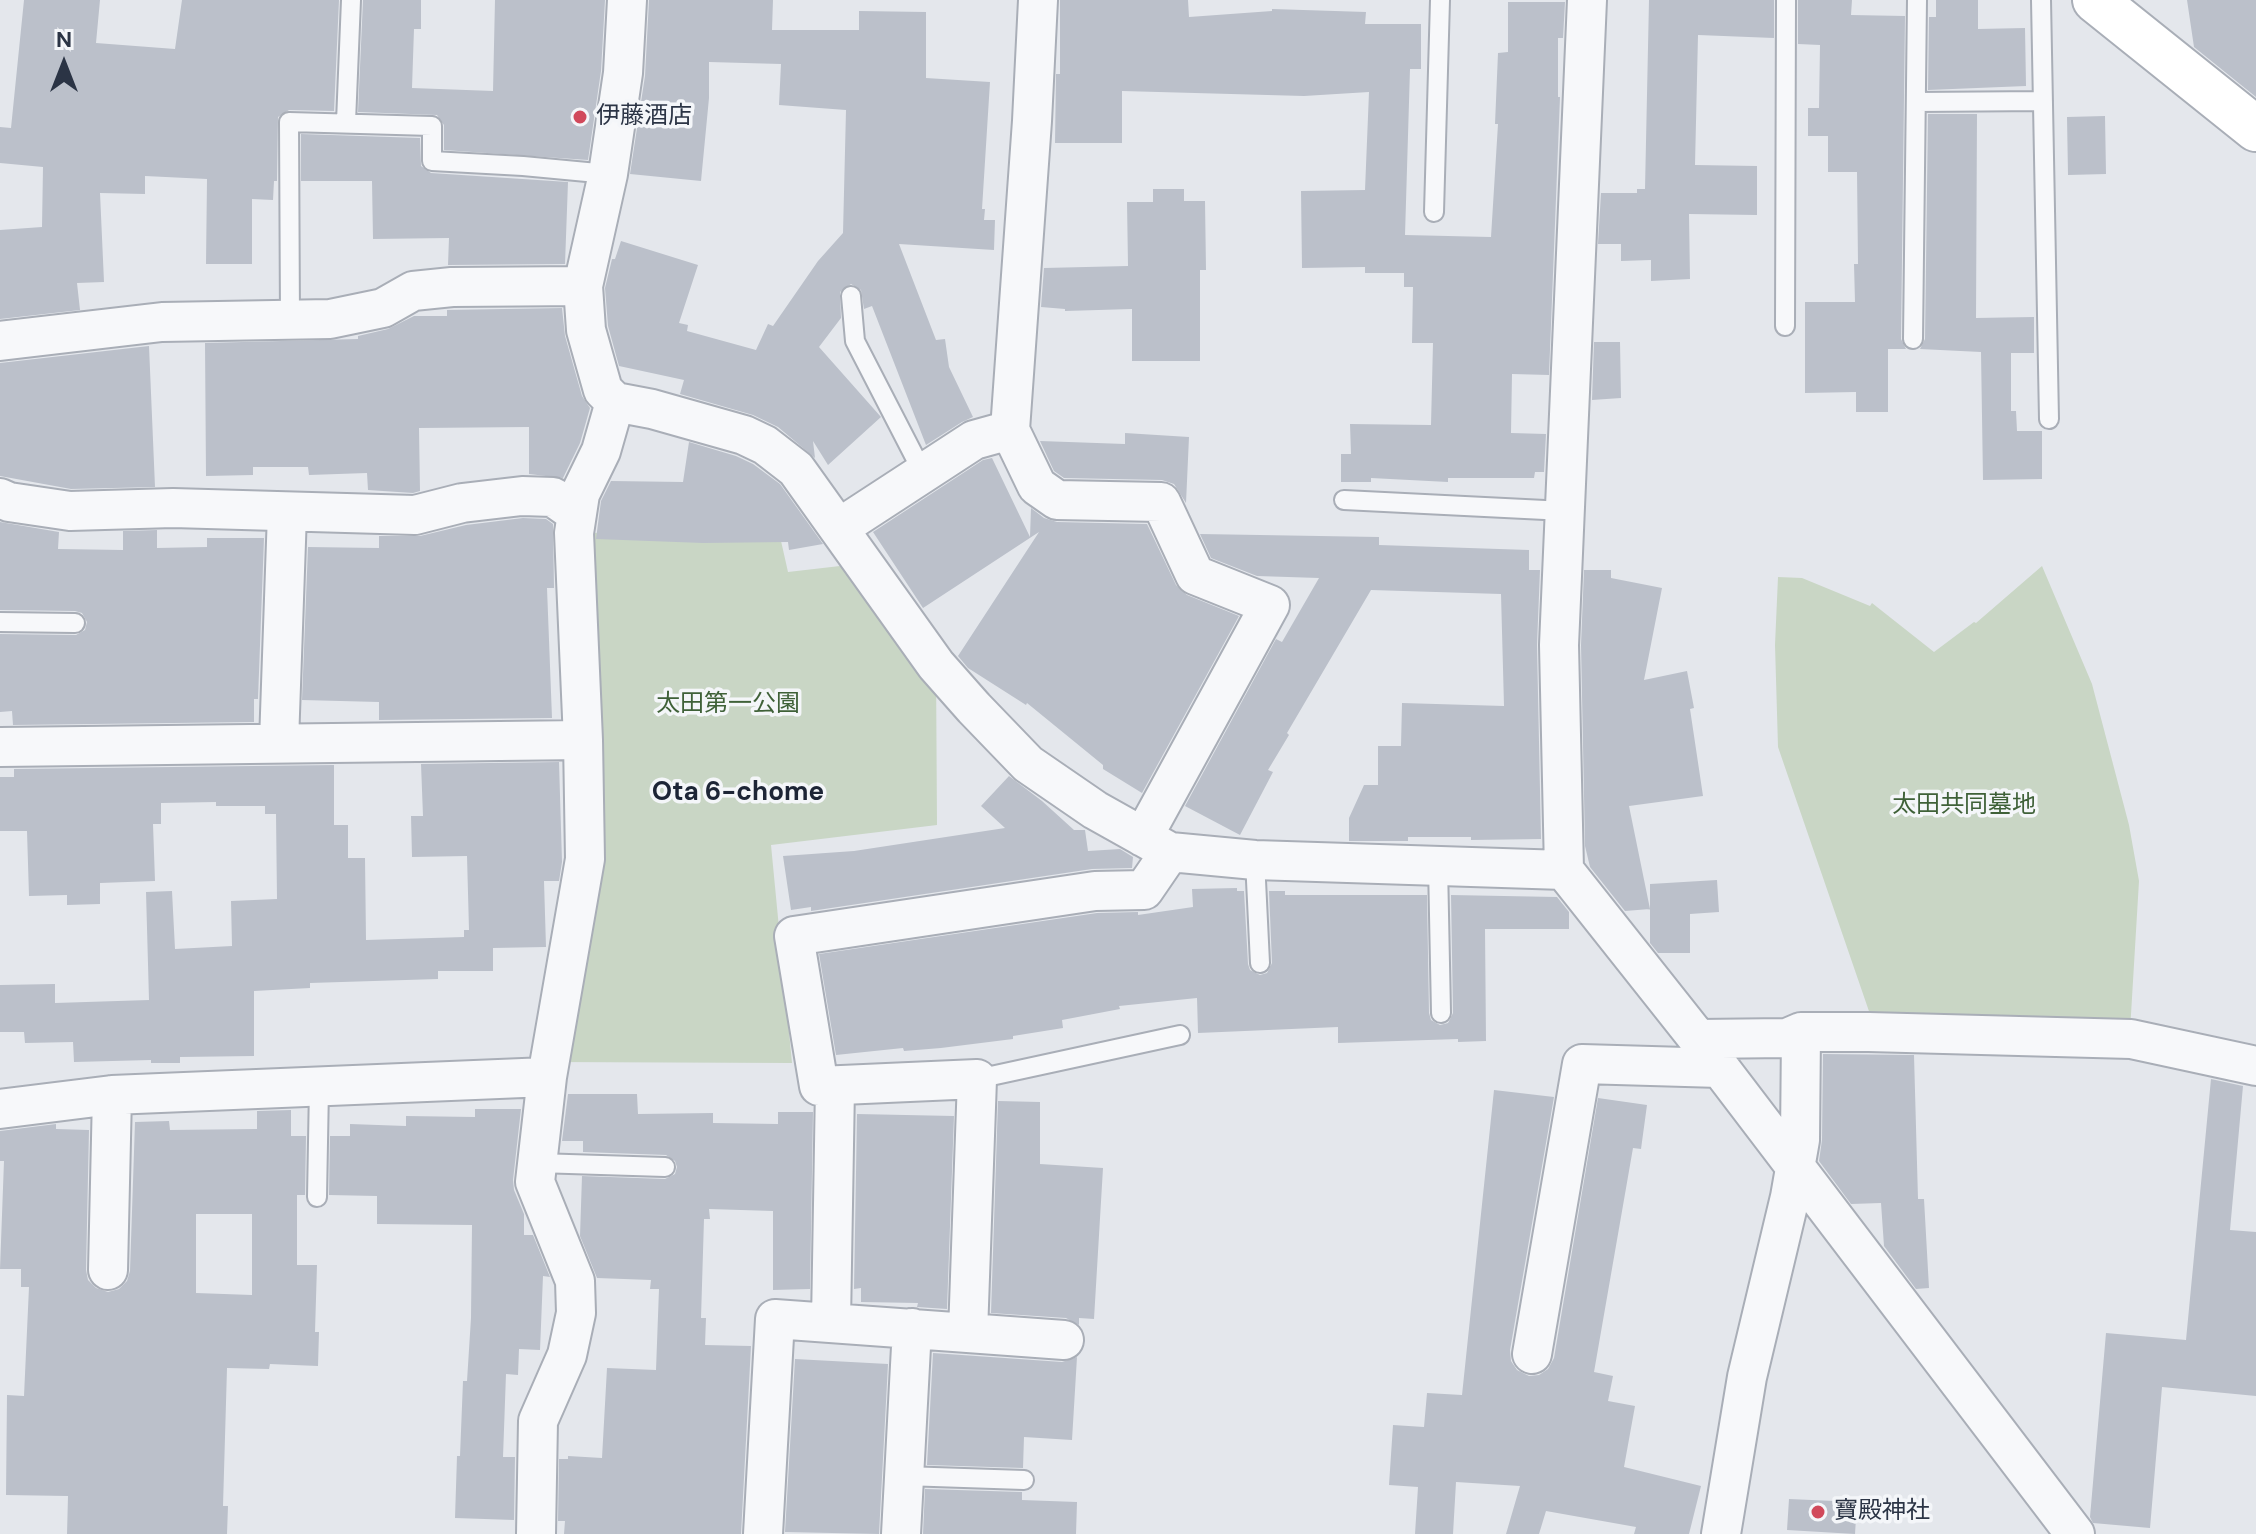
<!DOCTYPE html>
<meta charset="utf-8">
<style>
body{margin:0}
#map{position:relative;width:2256px;height:1534px;overflow:hidden;background:#e4e7ec;font-family:"DM Sans",sans-serif}
canvas{display:block}
.north{position:absolute;left:24px;top:24px;width:80px;height:80px;-webkit-text-stroke:6px #f4f6f9;paint-order:stroke;rotate:0deg;font-size:22px;font-weight:700;line-height:32px;text-align:center;color:#2b3445}
.north::after{content:'';display:block;margin:auto;width:28px;height:36px;background:#2b3445;clip-path:polygon(50% 0,100% 100%,50% 72%,0 100%)}
</style>
<div id="map">
<canvas width="2256" height="1534"></canvas>
<div class="north">N</div>
</div>
<script>
const ctx = document.querySelector('canvas').getContext('2d');
ctx.lineJoin = 'round';
function fill(path, color) {
  ctx.fillStyle = color;
  ctx.fill(path, 'evenodd');
}
function stroke(path, color, width, dash) {
  ctx.strokeStyle = color;
  ctx.lineWidth = width;
  ctx.lineCap = dash ? 'butt' : 'round';
  ctx.setLineDash(dash || []);
  ctx.stroke(path);
}
function write(font, color, halo, rows, align = 'center') {
  ctx.font = font + ' "DM Sans","Noto Sans JP",sans-serif';
  ctx.lineWidth = 7;
  ctx.setLineDash([]);
  ctx.textBaseline = 'middle';
  ctx.strokeStyle = halo;
  ctx.fillStyle = color;
  for (const [text, x, y, turn = 0] of rows) {
    ctx.save();
    ctx.translate(x, y);
    ctx.rotate((+turn || 0) * Math.PI / 180);
    ctx.textAlign = isNaN(turn) ? turn : align;
    if (halo) ctx.strokeText(text, 0, 0);
    ctx.fillText(text, 0, 0);
    ctx.restore();
  }
}
const green = new Path2D(`
 M 779,532 L 788,572 L 866,563 L 936,665 L 937,825 L 771,845 L 792,1063 L 550,1062 L 585,859 L 574,533 Z
 M 2042,566 L 2092,684 L 2129,825 L 2139,881 L 2130,1031 L 1872,1020 L 1778,747 L 1775,645 L 1778,577 L 1802,578 L 1870,606 L 1872,603 L 1934,652 L 1974,622 L 1976,623 Z`);
const building = new Path2D(`
 M 24,0 L 100,0 L 96,43 L 175,49 L 182,0 L 339,0 L 334,111 L 289,110 L 278,117 L 277,181 L 274,181 L 273,200 L 252,199 L 252,264 L 206,264 L 207,179 L 145,176 L 145,194 L 100,193 L 104,282 L 77,283 L 80,310 L 0,319 L 0,230 L 42,227 L 43,167 L 0,163 L 0,127 L 11,128 Z
 M 363,0 L 421,0 L 421,29 L 414,29 L 412,88 L 493,91 L 495,0 L 605,0 L 601,71 L 588,160 L 444,150 L 444,125 L 437,115 L 358,112 Z
 M 649,0 L 773,0 L 772,30 L 859,30 L 859,11 L 926,12 L 926,78 L 990,82 L 982,209 L 985,209 L 984,220 L 995,220 L 994,250 L 899,244 L 936,340 L 945,339 L 949,367 L 973,417 L 962,422 L 926,445 L 872,306 L 864,309 L 861,290 L 851,284 L 840,292 L 841,318 L 819,347 L 881,417 L 828,465 L 813,441 L 815,458 L 778,427 L 753,415 L 680,394 L 684,380 L 619,366 L 608,326 L 605,288 L 612,259 L 615,259 L 621,241 L 698,265 L 679,323 L 688,325 L 687,331 L 756,350 L 768,324 L 773,326 L 818,261 L 843,233 L 846,110 L 779,105 L 781,64 L 709,62 L 709,98 L 701,181 L 630,174 L 645,76 Z
 M 1060,0 L 1188,0 L 1189,17 L 1272,11 L 1272,9 L 1366,12 L 1365,24 L 1421,24 L 1421,69 L 1410,69 L 1405,235 L 1491,237 L 1498,124 L 1495,124 L 1498,53 L 1508,52 L 1508,2 L 1565,2 L 1563,38 L 1558,38 L 1558,97 L 1560,97 L 1549,375 L 1512,374 L 1511,433 L 1546,434 L 1544,472 L 1535,472 L 1534,478 L 1448,478 L 1448,482 L 1371,478 L 1371,482 L 1341,482 L 1341,454 L 1351,454 L 1350,424 L 1431,425 L 1433,343 L 1412,343 L 1413,287 L 1404,287 L 1404,273 L 1365,273 L 1365,267 L 1302,268 L 1301,191 L 1365,190 L 1369,92 L 1304,96 L 1122,91 L 1122,143 L 1055,143 L 1056,74 L 1060,74 Z
 M 1649,0 L 1774,0 L 1774,38 L 1698,35 L 1695,165 L 1757,166 L 1757,215 L 1689,214 L 1690,279 L 1651,281 L 1651,260 L 1621,261 L 1621,244 L 1598,244 L 1601,193 L 1637,193 L 1637,189 L 1645,189 Z
 M 1798,0 L 1852,0 L 1851,15 L 1905,16 L 1901,339 L 1906,349 L 1888,349 L 1888,412 L 1856,412 L 1856,392 L 1805,393 L 1805,302 L 1855,302 L 1854,264 L 1858,264 L 1857,172 L 1828,172 L 1828,136 L 1808,136 L 1808,108 L 1819,108 L 1820,45 L 1798,44 Z
 M 1936,0 L 1978,0 L 1978,29 L 2025,28 L 2026,86 L 1928,90 L 1929,17 L 1936,17 Z
 M 2187,0 L 2256,0 L 2256,97 L 2194,47 Z
 M 1928,114 L 1977,114 L 1976,318 L 2034,317 L 2034,353 L 2011,353 L 2011,411 L 2016,411 L 2017,431 L 2042,431 L 2042,479 L 1983,480 L 1981,352 L 1920,349 L 1925,339 Z
 M 2105,116 L 2106,174 L 2068,175 L 2067,117 Z
 M 301,134 L 420,138 L 421,166 L 431,173 L 568,182 L 565,264 L 448,265 L 449,238 L 373,239 L 372,181 L 301,181 Z
 M 1153,189 L 1184,189 L 1184,201 L 1205,201 L 1206,270 L 1200,270 L 1200,361 L 1132,361 L 1132,309 L 1065,311 L 1065,309 L 1041,307 L 1044,268 L 1128,266 L 1127,202 L 1153,202 Z
 M 562,308 L 565,336 L 582,396 L 590,408 L 580,443 L 563,478 L 529,474 L 529,427 L 419,428 L 420,491 L 413,493 L 368,490 L 367,473 L 309,475 L 308,467 L 253,467 L 253,475 L 206,476 L 205,343 L 358,339 L 358,336 L 388,329 L 414,316 L 447,316 L 447,310 Z
 M 1594,342 L 1620,342 L 1621,398 L 1592,400 Z
 M 149,346 L 155,487 L 71,489 L 0,476 L 0,363 Z
 M 1125,433 L 1189,437 L 1186,503 L 1174,484 L 1162,480 L 1064,478 L 1054,471 L 1040,441 L 1125,444 Z
 M 689,442 L 736,456 L 753,464 L 780,484 L 823,544 L 789,550 L 788,542 L 703,543 L 596,539 L 601,501 L 611,481 L 683,482 Z
 M 992,458 L 1030,537 L 1031,508 L 1044,518 L 1057,522 L 1147,524 L 1176,585 L 1187,595 L 1239,616 L 1142,793 L 1103,769 L 1103,765 L 1027,703 L 1026,705 L 968,668 L 958,656 L 1039,532 L 923,608 L 873,532 L 983,460 Z
 M 523,518 L 546,519 L 553,524 L 554,588 L 547,588 L 552,718 L 379,720 L 379,702 L 302,700 L 308,547 L 379,548 L 379,536 L 420,536 L 466,525 Z
 M 0,522 L 59,532 L 58,549 L 123,550 L 123,531 L 157,530 L 157,548 L 207,547 L 207,538 L 264,538 L 258,699 L 254,699 L 254,722 L 13,725 L 12,711 L 0,712 L 0,634 L 76,635 L 85,630 L 87,622 L 82,613 L 75,611 L 0,610 Z
 M 1200,534 L 1379,537 L 1379,545 L 1529,550 L 1529,570 L 1540,570 L 1537,645 L 1541,839 L 1471,840 L 1471,837 L 1408,837 L 1408,841 L 1349,841 L 1349,818 L 1364,785 L 1378,785 L 1378,746 L 1401,746 L 1402,703 L 1504,706 L 1501,594 L 1371,590 L 1287,733 L 1289,735 L 1268,770 L 1273,772 L 1240,835 L 1185,806 L 1276,639 L 1282,642 L 1319,578 L 1257,576 L 1211,558 Z
 M 1584,570 L 1611,570 L 1611,578 L 1662,588 L 1644,680 L 1687,671 L 1694,708 L 1690,709 L 1703,796 L 1629,806 L 1650,909 L 1625,911 L 1590,867 L 1585,846 L 1581,645 Z
 M 559,762 L 562,862 L 559,881 L 544,881 L 546,947 L 493,948 L 493,971 L 438,971 L 438,979 L 310,983 L 310,988 L 254,991 L 254,1056 L 180,1057 L 180,1063 L 151,1063 L 151,1060 L 74,1062 L 73,1042 L 25,1043 L 24,1032 L 0,1032 L 0,985 L 55,984 L 55,1003 L 149,1000 L 146,892 L 172,891 L 175,949 L 232,946 L 231,901 L 277,899 L 276,814 L 265,814 L 265,806 L 216,806 L 216,802 L 161,803 L 161,824 L 153,824 L 155,881 L 100,883 L 100,904 L 67,905 L 67,895 L 29,896 L 27,831 L 0,831 L 0,777 L 14,777 L 14,769 L 334,765 L 334,825 L 348,825 L 348,858 L 365,858 L 366,940 L 464,937 L 464,930 L 469,930 L 467,856 L 412,857 L 411,816 L 423,816 L 421,764 Z
 M 1009,776 L 1042,801 L 1074,830 L 1085,830 L 1088,851 L 1120,849 L 1133,857 L 1132,868 L 1092,869 L 811,911 L 811,907 L 791,910 L 783,856 L 854,851 L 1005,828 L 981,806 Z
 M 1717,880 L 1719,912 L 1690,914 L 1690,953 L 1658,953 L 1650,943 L 1650,884 Z
 M 1237,888 L 1237,891 L 1244,891 L 1248,964 L 1250,970 L 1260,975 L 1267,973 L 1272,963 L 1269,891 L 1285,891 L 1285,895 L 1427,895 L 1429,1013 L 1431,1020 L 1440,1025 L 1448,1023 L 1453,1013 L 1451,895 L 1557,897 L 1569,912 L 1569,929 L 1485,929 L 1486,1041 L 1458,1042 L 1458,1039 L 1338,1043 L 1338,1027 L 1198,1033 L 1197,998 L 1119,1006 L 1120,1009 L 1062,1020 L 1063,1028 L 1013,1036 L 1013,1039 L 941,1048 L 904,1051 L 903,1048 L 836,1055 L 819,954 L 1097,913 L 1138,912 L 1138,915 L 1193,907 L 1192,889 Z
 M 1823,1054 L 1914,1055 L 1918,1199 L 1924,1199 L 1929,1288 L 1916,1289 L 1884,1246 L 1881,1203 L 1851,1204 L 1819,1161 L 1822,1140 Z
 M 2211,1079 L 2243,1086 L 2230,1230 L 2256,1232 L 2256,1396 L 2162,1387 L 2150,1528 L 2093,1523 L 2090,1517 L 2106,1333 L 2186,1340 Z
 M 1494,1090 L 1554,1097 L 1510,1350 L 1511,1361 L 1517,1370 L 1529,1376 L 1539,1375 L 1548,1369 L 1554,1358 L 1598,1098 L 1647,1105 L 1641,1149 L 1633,1148 L 1594,1372 L 1613,1376 L 1608,1401 L 1635,1406 L 1624,1467 L 1701,1486 L 1689,1534 L 1634,1534 L 1636,1527 L 1546,1511 L 1539,1534 L 1506,1534 L 1520,1486 L 1456,1482 L 1453,1534 L 1415,1534 L 1418,1487 L 1389,1485 L 1393,1425 L 1424,1427 L 1427,1393 L 1462,1395 Z
 M 568,1094 L 637,1094 L 638,1114 L 713,1113 L 713,1123 L 778,1124 L 778,1112 L 813,1112 L 810,1289 L 773,1290 L 773,1211 L 709,1209 L 710,1219 L 704,1219 L 701,1318 L 706,1318 L 705,1345 L 751,1346 L 741,1534 L 564,1534 L 565,1521 L 558,1521 L 559,1459 L 568,1459 L 568,1456 L 602,1458 L 607,1368 L 656,1370 L 659,1289 L 650,1289 L 651,1280 L 597,1278 L 580,1236 L 582,1176 L 665,1179 L 675,1174 L 677,1167 L 675,1161 L 666,1155 L 583,1152 L 583,1141 L 562,1141 Z
 M 998,1101 L 1040,1102 L 1040,1164 L 1103,1168 L 1094,1319 L 1079,1318 L 1079,1325 L 1066,1318 L 991,1313 Z
 M 475,1109 L 521,1109 L 513,1180 L 514,1190 L 524,1214 L 524,1235 L 533,1235 L 550,1277 L 543,1276 L 540,1350 L 519,1349 L 518,1375 L 506,1374 L 503,1457 L 515,1457 L 514,1520 L 455,1518 L 457,1456 L 460,1456 L 463,1381 L 467,1381 L 471,1318 L 472,1225 L 377,1224 L 377,1196 L 329,1195 L 330,1136 L 350,1136 L 350,1124 L 406,1126 L 406,1116 L 475,1117 Z
 M 291,1110 L 291,1136 L 306,1136 L 305,1195 L 297,1195 L 297,1265 L 317,1265 L 315,1332 L 319,1332 L 318,1366 L 270,1364 L 269,1369 L 227,1368 L 223,1506 L 228,1506 L 227,1534 L 67,1534 L 68,1496 L 6,1495 L 7,1395 L 24,1396 L 29,1287 L 21,1287 L 21,1269 L 0,1269 L 4,1161 L 0,1161 L 0,1131 L 56,1124 L 56,1129 L 89,1130 L 86,1270 L 88,1280 L 96,1288 L 108,1292 L 119,1289 L 127,1281 L 130,1271 L 135,1122 L 169,1121 L 170,1130 L 257,1129 L 257,1111 ZM 196,1214 L 252,1214 L 252,1295 L 196,1293 Z
 M 857,1114 L 954,1116 L 947,1309 L 917,1307 L 918,1303 L 861,1302 L 861,1288 L 854,1289 Z
 M 933,1353 L 1062,1362 L 1077,1357 L 1072,1440 L 1024,1437 L 1023,1468 L 927,1465 Z
 M 795,1359 L 888,1364 L 879,1534 L 785,1532 Z
 M 925,1489 L 1022,1492 L 1022,1500 L 1077,1502 L 1076,1534 L 923,1534 Z
 M 1789,1499 L 1857,1502 L 1855,1534 L 1787,1530 Z`);
const lane = new Path2D(`
 M 2041,0 L 2049,419
 M 1916,102 L 2043,101
 M 346,122 L 351,0
 M 1434,212 L 1440,0
 M 851,296 L 855,341 L 923,473
 M 290,320 L 289,122 L 432,126 L 432,161 L 523,166 L 608,174
 M 1785,326 L 1786,0
 M 1913,339 L 1917,0
 M 1344,500 L 1565,511
 M 0,622 L 75,623
 M 1255,860 L 1260,963
 M 1438,865 L 1441,1013
 M 977,1079 L 1180,1035
 M 537,1163 L 665,1167
 M 317,1197 L 319,1087
 M 904,1476 L 1024,1480`);
const street = new Path2D(`
 M 627,0 L 623,73 L 608,174 L 583,286 L 586,330 L 603,390 L 615,402 L 652,409 L 744,435 L 765,445 L 796,469 L 936,665 L 974,708 L 1028,764 L 1095,810 L 1170,852 L 1255,860 L 1564,870
 M 1038,0 L 1032,121 L 1010,430 L 1037,486 L 1057,500 L 1161,502 L 1195,575 L 1270,605 L 1143,837
 M 1587,0 L 1559,645 L 1564,870 L 1698,1039 L 2075,1534
 M 0,341 L 162,322 L 330,319 L 383,308 L 413,291 L 452,287 L 583,286
 M 0,498 L 9,502 L 70,511 L 173,508 L 415,515 L 462,503 L 522,496 L 553,497 L 577,514
 M 839,528 L 974,440 L 1010,430
 M 279,742 L 287,513
 M 0,747 L 583,740
 M 1698,1039 L 1787,1038 L 1801,1032 L 1869,1032 L 2131,1039 L 2256,1066
 M 0,1109 L 112,1095 L 547,1077
 M 108,1270 L 112,1095
 M 831,1322 L 835,1086
 M 968,1333 L 977,1079 L 819,1086 L 794,936 L 1095,891 L 1144,890 L 1170,852
 M 1532,1354 L 1582,1064 L 1720,1068
 M 536,1534 L 538,1421 L 567,1355 L 576,1313 L 575,1281 L 535,1182 L 547,1077 L 585,859 L 583,740 L 574,533 L 580,494 L 601,451 L 615,402
 M 763,1534 L 775,1319 L 1064,1340
 M 901,1534 L 912,1328
 M 1721,1534 L 1747,1377 L 1790,1197 L 1800,1140 L 1801,1032`);
const secondary = new Path2D(`
 M 2095,0 L 2256,129`);
const markers = [
 [580,117,8,"#d1495b"],
 [1818,1512,8,"#d1495b"]
];
const poiNames = [
 ["伊藤酒店",596,117],
 ["寶殿神社",1834,1512]
];
const parkNames = [
 ["太田第一公園",728,705],
 ["太田共同墓地",1964,806]
];
const neighbourhoodNames = [
 ["Ota 6-chome",738,793]
];
fill(green, '#c9d6c5');
fill(building, '#bbc0ca');
stroke(lane, '#a9aeb7', 22);
stroke(street, '#a9aeb7', 42);
stroke(secondary, '#a9aeb7', 48);
stroke(lane, '#f7f8fa', 18);
stroke(street, '#f7f8fa', 38);
stroke(secondary, '#fff', 44);
for (const [x, y, r, color] of markers) {
  const dot = new Path2D();
  dot.arc(x, y, r, 0, 2 * Math.PI);
  ctx.fillStyle = color;
  ctx.fill(dot);
  stroke(dot, '#f4f6f9', 3);
}
write('24px', '#2b3445', '#f4f6f9', poiNames, 'left');
write('24px', '#3f6138', '#f4f6f9', parkNames);
write('bold 26px', '#1d2536', '#f4f6f9', neighbourhoodNames);
</script>
